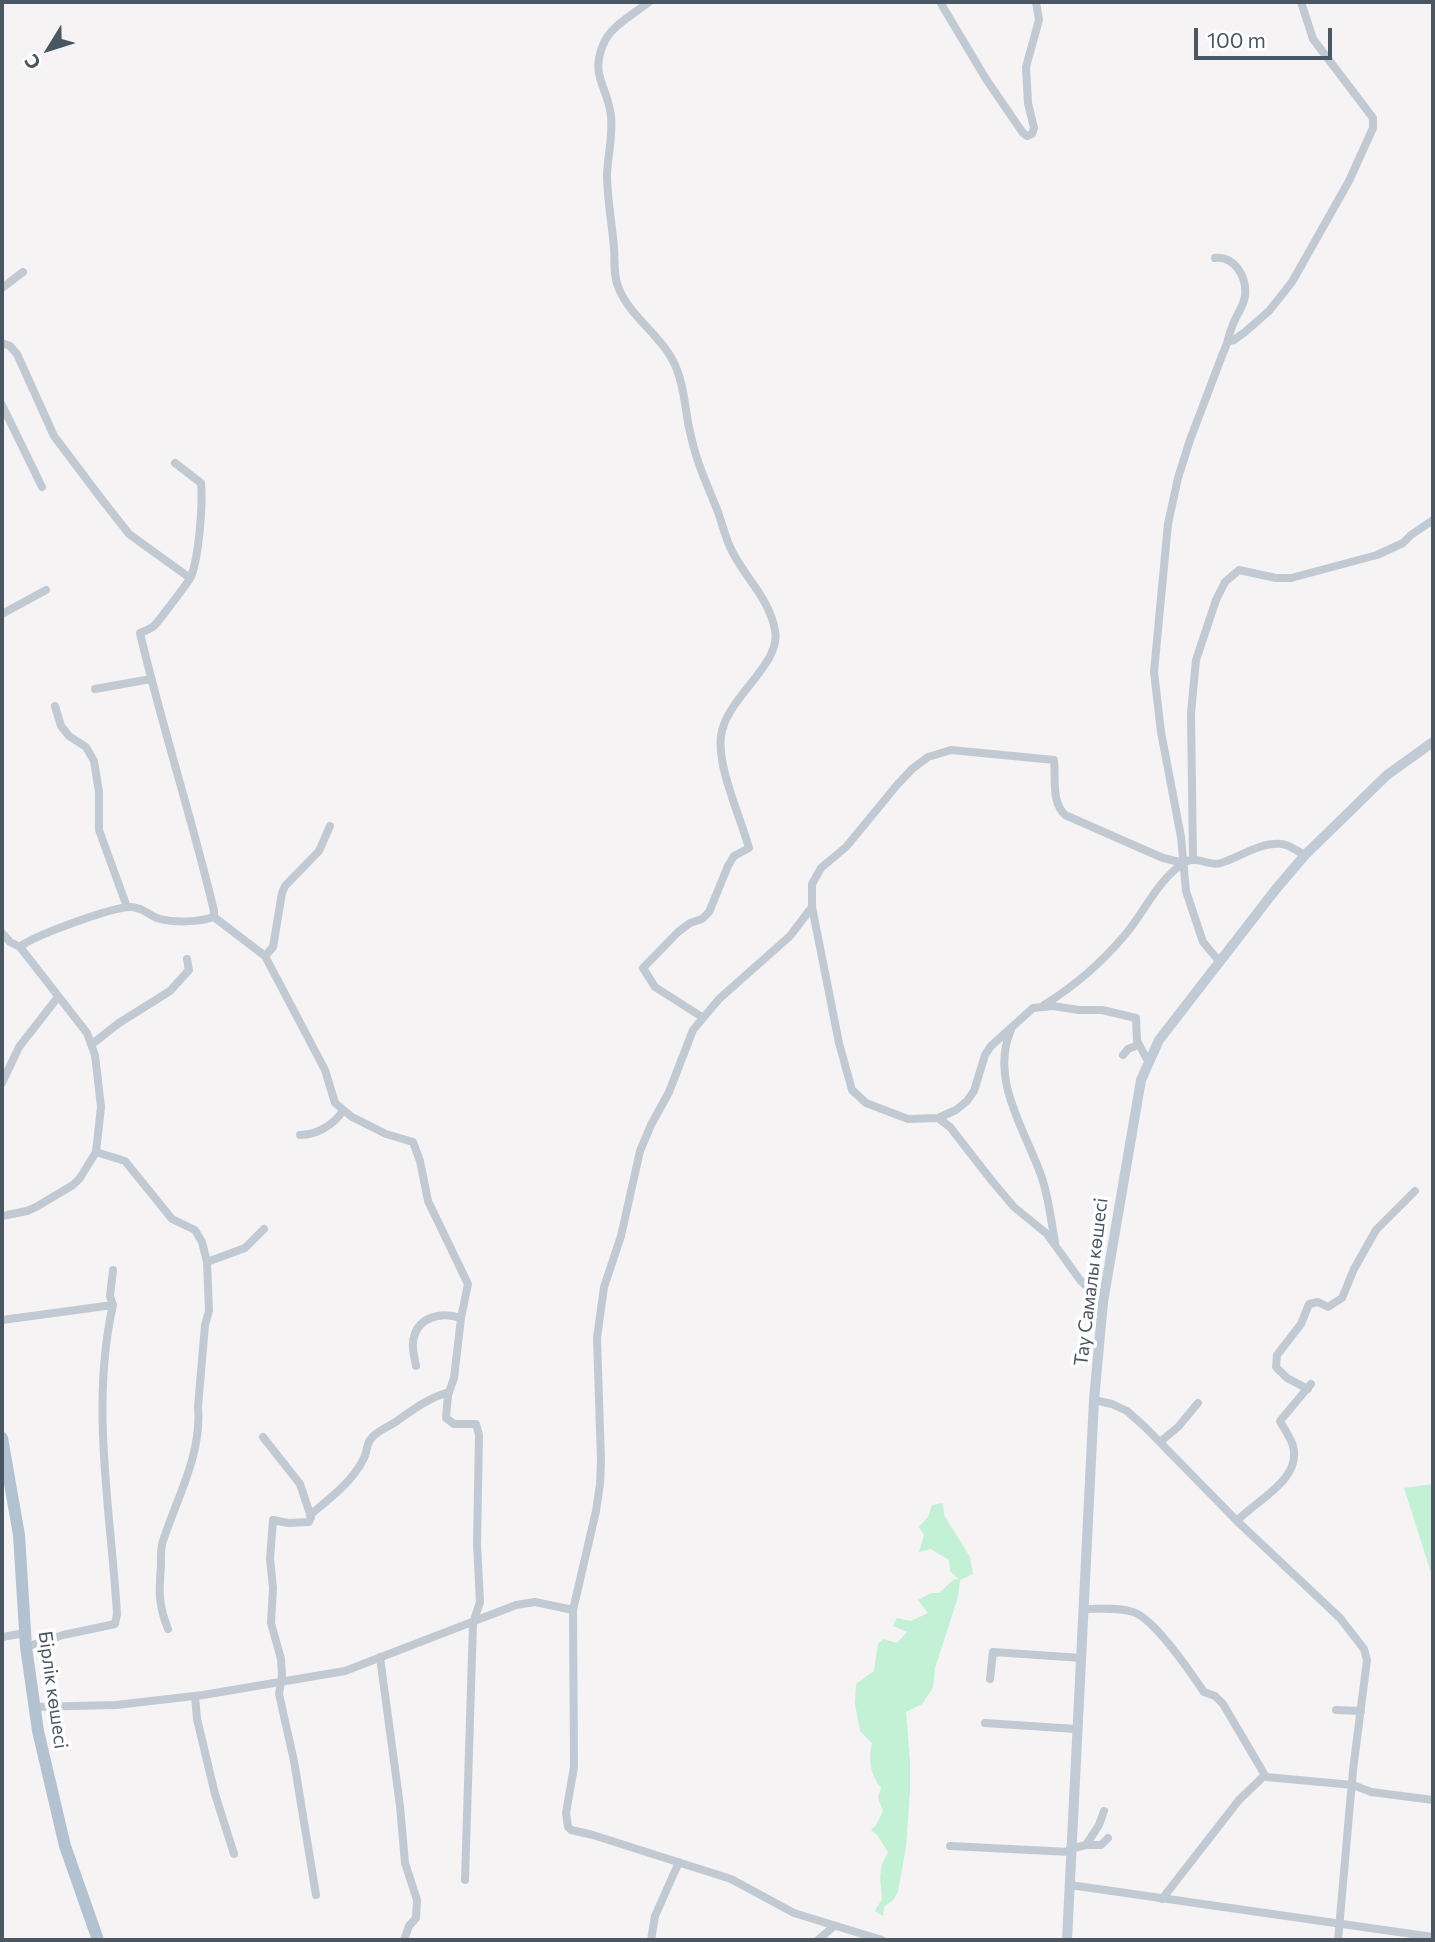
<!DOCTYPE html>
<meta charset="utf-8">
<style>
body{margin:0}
#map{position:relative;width:1435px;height:1942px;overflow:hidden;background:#f5f3f3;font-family:Commissioner,sans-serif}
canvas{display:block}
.frame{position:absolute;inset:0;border:4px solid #4a5661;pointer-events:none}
.north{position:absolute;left:14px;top:14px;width:70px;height:70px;-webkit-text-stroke:5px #fff;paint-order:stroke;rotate:232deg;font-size:19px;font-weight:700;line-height:28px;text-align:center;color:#4a5661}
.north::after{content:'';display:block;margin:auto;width:24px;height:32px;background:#4a5661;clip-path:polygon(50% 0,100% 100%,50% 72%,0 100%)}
.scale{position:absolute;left:1194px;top:28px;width:138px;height:32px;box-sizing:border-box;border:4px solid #4a5661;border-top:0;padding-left:9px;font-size:21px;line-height:24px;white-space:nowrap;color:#4a5661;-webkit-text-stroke:5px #fff;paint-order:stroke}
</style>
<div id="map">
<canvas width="1435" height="1942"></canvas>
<div class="frame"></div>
<div class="north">С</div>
<div class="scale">100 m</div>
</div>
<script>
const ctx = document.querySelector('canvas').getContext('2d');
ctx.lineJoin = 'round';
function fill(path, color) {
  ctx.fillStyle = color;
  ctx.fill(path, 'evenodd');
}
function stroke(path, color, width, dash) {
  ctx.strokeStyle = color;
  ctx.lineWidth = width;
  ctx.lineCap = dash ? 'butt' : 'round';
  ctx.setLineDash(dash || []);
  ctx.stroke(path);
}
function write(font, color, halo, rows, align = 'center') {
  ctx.font = font + ' Commissioner,sans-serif';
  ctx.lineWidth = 7;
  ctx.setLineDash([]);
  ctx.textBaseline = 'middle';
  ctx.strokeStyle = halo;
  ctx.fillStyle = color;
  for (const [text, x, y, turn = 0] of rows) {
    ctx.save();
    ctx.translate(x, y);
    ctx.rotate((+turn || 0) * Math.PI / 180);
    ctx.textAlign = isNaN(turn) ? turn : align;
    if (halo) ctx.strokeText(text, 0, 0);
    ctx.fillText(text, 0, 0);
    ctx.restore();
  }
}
const green = new Path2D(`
 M 1433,1484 L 1433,1579 L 1404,1488 Z
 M 943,1503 L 944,1515 L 970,1557 L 973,1574 L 960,1580 L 958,1597 L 935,1668 L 933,1688 L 922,1704 L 906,1712 L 910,1761 L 910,1791 L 906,1847 L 898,1892 L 894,1899 L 884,1907 L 883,1916 L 875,1911 L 882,1899 L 880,1877 L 882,1864 L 888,1852 L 877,1835 L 871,1830 L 876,1825 L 883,1811 L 878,1798 L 881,1788 C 870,1774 868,1760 872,1743 L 860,1731 L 855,1704 L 856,1684 L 874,1671 L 878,1644 L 883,1639 L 897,1643 L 907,1632 L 893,1626 L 897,1618 L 911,1621 L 928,1613 L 918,1600 L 931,1593 L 939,1593 L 953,1580 L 959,1579 L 950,1571 L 949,1560 L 931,1549 L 919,1552 L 924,1535 L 919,1527 L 928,1517 L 932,1505 Z`);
const street = new Path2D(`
 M 649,2 C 634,14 610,26 603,45 C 590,76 608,87 611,116 C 613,136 608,154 607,174 C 607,198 612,223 614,248 C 615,262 613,276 619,289 C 632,320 665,337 677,370 C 685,390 685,411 690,432 C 696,462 707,484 718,512 C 722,523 725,536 730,547 C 743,576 769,597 775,630 C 782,665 726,697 721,736 C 717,767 740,816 749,848 L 734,856 L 728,866 L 709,912 L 702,919 L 690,923 L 678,932 L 643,968 L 655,987 L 702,1017
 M 940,2 L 986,79 L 1023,133 L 1027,136 L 1032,134 L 1034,128 L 1028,103 L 1026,67 L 1039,20 L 1036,2
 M 1215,258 C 1235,256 1247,277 1245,296 C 1244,306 1235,317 1232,327 C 1228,336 1228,344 1223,353 L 1190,440 L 1178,478 L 1168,524 L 1154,672 L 1161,732 L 1181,837 L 1186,891 L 1203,942 L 1219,961
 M 2,288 L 23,272
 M 1229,341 L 1234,340 L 1245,332 L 1269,311 L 1292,282 L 1349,181 L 1373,128 L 1373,118 L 1313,39 L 1301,2
 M 2,343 L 10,346 L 17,354 L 54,436 L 100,497 L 129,534 L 190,578
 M 2,405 L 42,487
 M 175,463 L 201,483 C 203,504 199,556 191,577 C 189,581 158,622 154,626 C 150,629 145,631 140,633 C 162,727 192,818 214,911 L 214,917 L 265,956 L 325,1070 L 335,1103 L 352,1117 L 386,1134 L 413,1142 L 420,1161 L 428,1201 L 468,1284 L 461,1318 L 454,1378 L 448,1395 L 446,1418 L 454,1424 L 476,1424 L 479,1435 L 477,1544 L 480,1602 L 473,1623 L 465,1880
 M 2,614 L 46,590
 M 95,689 L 151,679
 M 55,706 L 61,726 L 69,736 L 86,747 L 94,761 L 99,792 L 99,830 L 127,907
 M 1193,860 L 1191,713 L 1196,660 L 1216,600 L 1225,582 L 1239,570 L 1276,578 L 1291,578 L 1377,555 L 1403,543 L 1411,535 L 1433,520
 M 812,907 L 790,936 L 719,999 L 693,1030 L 669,1092 L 651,1125 L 640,1151 L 621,1236 L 604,1287 L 597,1338 L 601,1460 L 600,1484 L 596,1511 L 573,1610 L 574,1767 L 566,1813 L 568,1827 L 571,1830 L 593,1835 L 731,1879 L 794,1913 L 882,1940
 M 2,933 L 10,942 L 20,947 L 87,1033 L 95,1055 L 101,1107 L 96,1152 L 80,1178 L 73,1185 L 36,1207 L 27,1211 L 2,1216
 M 20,947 C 32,936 115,906 131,907 C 145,908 149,916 160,919 C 176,923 199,922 214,917
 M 265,956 L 273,947 L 282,893 L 285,886 L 319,851 L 330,826
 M 1044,1005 C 1073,987 1102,962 1124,936 C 1145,912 1157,880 1185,862 C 1197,855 1208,867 1221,863 C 1240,857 1260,842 1281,844 C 1289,844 1298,852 1305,855
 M 1011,1030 C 989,1080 1026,1131 1042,1178 C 1049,1199 1051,1221 1055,1242
 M 92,1044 L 119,1023 L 170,991 L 189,970 L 187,959
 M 1123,1055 L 1128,1049 L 1138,1045
 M 2,1083 L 19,1047 L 58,997
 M 938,1118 L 956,1110 L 967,1101 L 974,1091 L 985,1055 L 991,1046 L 1033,1008 L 1053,1006 L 1079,1010 L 1102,1010 L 1136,1018 L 1137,1041 L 1148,1061
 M 300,1135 C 317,1135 333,1125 343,1111
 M 96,1152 L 125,1161 L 172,1219 L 195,1230 L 202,1242 L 207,1262 L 209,1311 L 205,1325 L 198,1407 C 202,1453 178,1496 164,1538 C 160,1547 161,1556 161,1565 C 159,1591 158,1604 168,1629
 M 207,1262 L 245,1248 L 264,1229
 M 113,1270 L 110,1296 L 113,1305
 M 1103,1302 L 1080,1280 L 1047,1234 L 1014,1207 L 992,1181 L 950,1127 L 938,1118 L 908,1119 L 866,1103 L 852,1090 L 839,1043 L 812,907 L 812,884 L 821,868 L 846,847 L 897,785 L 912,769 L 928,757 L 951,750 L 1054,760 C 1056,779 1051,801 1065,815 L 1163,858 L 1184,863
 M 2,1320 L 113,1305 C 90,1406 111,1513 117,1614 L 115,1624 L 63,1635 L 26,1647
 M 416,1366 C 415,1359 412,1350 413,1343 C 415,1318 439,1311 461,1318
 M 1308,1389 L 1287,1378 L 1276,1367 L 1277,1355 L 1301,1324 L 1309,1304 L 1318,1302 L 1328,1307 L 1342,1298 L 1354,1269 L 1376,1230 L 1415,1191
 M 1094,1400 L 1112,1404 L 1127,1411 L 1145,1427 L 1237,1521 L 1340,1618 L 1364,1649 L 1367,1660 L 1353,1770 L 1338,1940
 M 263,1437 L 300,1484 L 311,1517 L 309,1522 L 288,1523 L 273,1520 L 270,1558 L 273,1588 L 271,1623 L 281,1659 L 282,1675 L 279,1694 L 294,1761 L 316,1895
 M 1160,1442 L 1178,1427 L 1198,1403
 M 310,1515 C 329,1499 352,1482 363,1460 C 367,1454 366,1446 370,1440 C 376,1431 389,1427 397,1421 C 414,1409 428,1398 449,1392
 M 1237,1521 C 1256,1500 1302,1480 1293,1446 C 1291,1438 1284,1429 1280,1421 L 1311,1384
 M 1084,1609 C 1100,1609 1118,1607 1133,1612 C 1154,1618 1191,1673 1204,1692 L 1215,1696 L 1223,1704 L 1266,1777 L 1353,1785 L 1371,1792 L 1433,1800
 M 2,1637 L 25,1633
 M 380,1657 L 400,1806 L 405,1863 L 417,1900 L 416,1918 L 409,1926 L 404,1940
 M 990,1679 L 993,1652 L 1082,1658
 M 195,1696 L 197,1719 L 215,1794 L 234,1854
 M 33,1707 L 116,1705 L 203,1695 L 345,1671 L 516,1605 L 535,1602 L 573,1610
 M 1336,1710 L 1361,1711
 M 985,1723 L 1076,1729
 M 1086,1845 L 1099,1825 L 1104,1811
 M 950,1846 L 1070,1852
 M 1070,1849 L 1086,1845 L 1101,1845 L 1108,1838
 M 1070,1885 L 1433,1937
 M 1162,1899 L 1239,1800 L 1265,1775
 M 651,1940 L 655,1916 L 679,1862
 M 818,1940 L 833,1927`);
const secondary = new Path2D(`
 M 1067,1940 L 1094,1400 L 1103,1302 L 1141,1080 L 1159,1040 L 1276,889 L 1305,855 L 1387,775 L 1433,742`);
const primary = new Path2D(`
 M 2,1438 L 19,1535 L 26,1647 L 38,1731 L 65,1846 L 98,1940`);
const streetNames = [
 ["Тау Самалы көшесі",1091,1282,-83],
 ["Бірлік көшесі",53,1690,82]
];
fill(green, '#c3f1d5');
stroke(street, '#c1cad2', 8);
stroke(secondary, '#c1cbd6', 10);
stroke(primary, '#b3c2d1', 12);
write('19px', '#4a5661', '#fff', streetNames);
</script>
